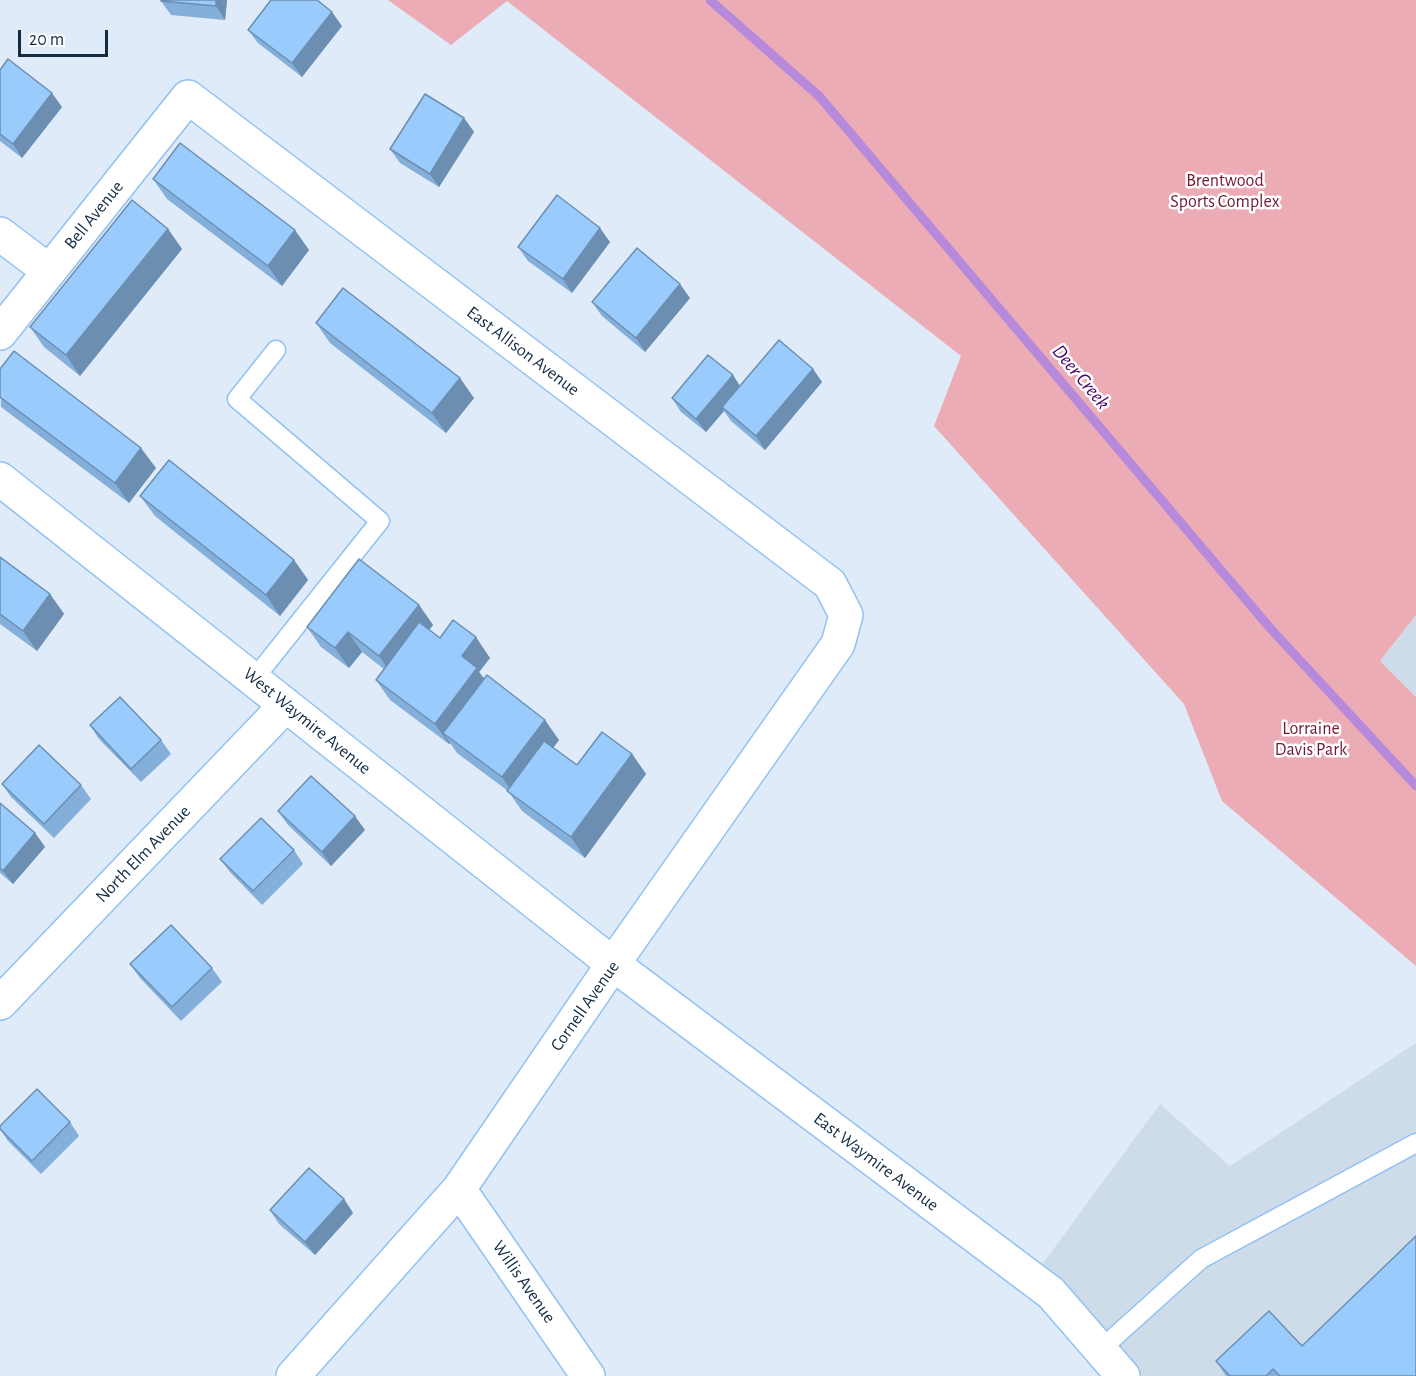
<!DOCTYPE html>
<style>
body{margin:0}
#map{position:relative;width:1416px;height:1376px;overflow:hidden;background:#dfebf8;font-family:"Alegreya Sans",sans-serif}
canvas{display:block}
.scale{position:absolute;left:18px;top:30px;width:90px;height:27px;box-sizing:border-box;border:3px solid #132c44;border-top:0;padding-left:8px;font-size:18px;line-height:21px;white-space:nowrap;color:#132c44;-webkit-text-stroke:4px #fff;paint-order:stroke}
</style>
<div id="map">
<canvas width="1416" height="1376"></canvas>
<div class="scale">20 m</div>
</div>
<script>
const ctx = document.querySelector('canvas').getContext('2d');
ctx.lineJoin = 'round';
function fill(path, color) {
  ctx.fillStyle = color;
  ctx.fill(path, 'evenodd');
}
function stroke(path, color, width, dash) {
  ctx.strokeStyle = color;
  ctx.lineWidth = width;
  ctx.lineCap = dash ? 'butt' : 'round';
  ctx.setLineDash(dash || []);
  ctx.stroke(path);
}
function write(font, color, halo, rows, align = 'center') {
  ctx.font = font + ' "Alegreya Sans",sans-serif';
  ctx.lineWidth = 5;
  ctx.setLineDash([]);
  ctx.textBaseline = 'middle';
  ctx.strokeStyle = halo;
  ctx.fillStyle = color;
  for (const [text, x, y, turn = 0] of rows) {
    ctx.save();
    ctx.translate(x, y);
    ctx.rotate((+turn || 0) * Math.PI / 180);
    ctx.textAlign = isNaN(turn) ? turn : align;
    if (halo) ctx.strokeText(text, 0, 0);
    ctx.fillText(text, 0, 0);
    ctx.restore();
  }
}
const built = new Path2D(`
 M 1416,615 L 1416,697 L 1380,661 Z
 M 1416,1043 L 1416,1376 L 1142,1376 L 1041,1266 L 1160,1104 L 1230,1166 Z`);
const green = new Path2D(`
 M 388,0 L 1416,0 L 1416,615 L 1380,661 L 1416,697 L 1416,966 L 1222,801 L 1184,704 L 934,426 L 961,356 L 507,1 L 451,45 Z`);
const stream = new Path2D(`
 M 710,0 L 819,96 L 1270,628 L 1416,786`);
const service = new Path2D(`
 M 254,679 L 380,521 L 237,399 L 276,350
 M 1100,1350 L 1201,1259 L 1416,1143`);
const minor = new Path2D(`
 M 0,234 L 49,271
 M 0,333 L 188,97 L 830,584 L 846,615 L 838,644 L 613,964 L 459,1189 L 293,1376
 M 0,479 L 613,964 L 1051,1293 L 1123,1376
 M 0,1003 L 286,705
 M 459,1189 L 588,1376`);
const wall = new Path2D(`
 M 161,0 L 227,0 L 225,20 L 171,15 L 161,1 Z
 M 342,26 L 302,77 L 258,43 L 248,30 Z
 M 0,70 L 62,107 L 22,158 L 0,141 Z
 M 464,118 L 474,132 L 439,187 L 400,163 L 390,149 Z
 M 153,179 L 309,250 L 282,286 L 167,199 Z
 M 168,229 L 182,249 L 80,376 L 44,347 L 30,327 Z
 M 610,242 L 572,293 L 528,261 L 518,247 Z
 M 690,298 L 645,352 L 602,316 L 592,302 Z
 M 316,323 L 474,398 L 446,433 L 330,343 Z
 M 0,369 L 156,468 L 129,503 L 1,407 Z
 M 813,369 L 822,382 L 765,450 L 731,421 L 724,411 L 706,432 L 681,412 L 672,398 L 740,386 Z
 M 140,496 L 294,560 L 308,580 L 280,616 L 155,516 Z
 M 0,557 L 50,594 L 64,614 L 37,651 L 0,624 Z
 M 419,605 L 433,625 L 429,630 L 440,638 L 490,658 L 479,672 L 484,678 L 559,740 L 553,748 L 577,765 L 632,754 L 646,774 L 585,858 L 522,811 L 508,791 L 457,753 L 450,743 L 449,744 L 390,700 L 376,680 L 384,669 L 362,652 L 349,668 L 321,647 L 307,627 Z
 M 90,725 L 161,740 L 171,754 L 141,782 L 99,739 Z
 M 2,784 L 81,785 L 91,799 L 54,838 L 11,797 Z
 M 0,803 L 35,833 L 45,847 L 13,884 L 0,873 Z
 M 278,811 L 365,830 L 331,866 L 288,825 Z
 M 294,850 L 303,864 L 262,905 L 230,872 L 220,859 Z
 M 130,964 L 212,968 L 222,982 L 181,1021 L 140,978 Z
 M 70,1122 L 79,1136 L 41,1174 L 8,1141 L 0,1129 Z
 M 344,1199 L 353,1213 L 315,1255 L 279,1224 L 270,1210 Z
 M 1302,1346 L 1416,1376 L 1226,1376 L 1216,1361 Z`);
const shadedWall = new Path2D(`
 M 216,0 L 227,0 L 225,20 L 216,6 Z
 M 332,12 L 342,26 L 302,77 L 292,63 Z
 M 52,93 L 62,107 L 22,158 L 13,144 Z
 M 464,118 L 474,132 L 439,187 L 430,174 Z
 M 600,228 L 610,242 L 572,293 L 563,279 Z
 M 168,229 L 182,249 L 80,376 L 66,355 Z
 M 295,230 L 309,250 L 282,286 L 268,266 Z
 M 680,284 L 690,298 L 645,352 L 636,338 Z
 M 813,369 L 822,382 L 765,450 L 756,436 Z
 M 733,375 L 742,389 L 722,407 L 724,411 L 706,432 L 696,419 Z
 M 460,378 L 474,398 L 446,433 L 432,413 Z
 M 141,448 L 156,468 L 129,503 L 115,483 Z
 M 294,560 L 308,580 L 280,616 L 266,595 Z
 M 50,594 L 64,614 L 37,651 L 23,631 Z
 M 419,605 L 433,625 L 393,676 L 379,656 Z
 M 348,632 L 362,652 L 349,668 L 335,648 Z
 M 476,637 L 490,658 L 479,672 L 491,688 L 443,733 L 450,743 L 449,744 L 435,724 L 462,656 Z
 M 545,720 L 559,740 L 516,797 L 502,777 Z
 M 632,754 L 646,774 L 585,858 L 571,837 Z
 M 355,816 L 365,830 L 331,866 L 322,852 Z
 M 35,833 L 45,847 L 13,884 L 3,871 Z
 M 344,1199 L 353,1213 L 315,1255 L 305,1242 Z`);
const building = new Path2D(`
 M 161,0 L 216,0 L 216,6 L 161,1 Z
 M 271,0 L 317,0 L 332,12 L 292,63 L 248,30 Z
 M 8,59 L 52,93 L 13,144 L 0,134 L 0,70 Z
 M 425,94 L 464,118 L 430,174 L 390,149 Z
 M 180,143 L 295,230 L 268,266 L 153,179 Z
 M 557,195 L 600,228 L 563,279 L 518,247 Z
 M 132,200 L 168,229 L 66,355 L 30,327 Z
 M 637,248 L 680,284 L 636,338 L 592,302 Z
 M 343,288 L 460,378 L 432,413 L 316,323 Z
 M 779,340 L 813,369 L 756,436 L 722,407 Z
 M 14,351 L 141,448 L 115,483 L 0,397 L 0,369 Z
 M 708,355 L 733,375 L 696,419 L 672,398 Z
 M 169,460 L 294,560 L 266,595 L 140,496 Z
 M 0,557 L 50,594 L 23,631 L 0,614 Z
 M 359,559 L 419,605 L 379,656 L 348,632 L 335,648 L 307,627 Z
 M 453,620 L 476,637 L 462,656 L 477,668 L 435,724 L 376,680 L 419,622 L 440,638 Z
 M 487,675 L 545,720 L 502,777 L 443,733 Z
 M 120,697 L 161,740 L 131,769 L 90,725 Z
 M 602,732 L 632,754 L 571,837 L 507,791 L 544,741 L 577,765 Z
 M 39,745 L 81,785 L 44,824 L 2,784 Z
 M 311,776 L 355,816 L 322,852 L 278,811 Z
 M 0,803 L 35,833 L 3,871 L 0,868 Z
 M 261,818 L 294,850 L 253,891 L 220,859 Z
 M 171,925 L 212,968 L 172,1007 L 130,964 Z
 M 37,1089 L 70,1122 L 32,1161 L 0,1129 L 0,1126 Z
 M 309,1168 L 344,1199 L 305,1242 L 270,1210 Z
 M 1416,1236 L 1416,1376 L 1280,1376 L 1273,1369 L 1266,1376 L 1230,1376 L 1216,1361 L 1269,1311 L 1302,1346 Z`);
const parkNames = [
 ["Brentwood",1225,181],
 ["Sports Complex",1225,202],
 ["Lorraine",1311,729],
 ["Davis Park",1311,750]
];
const streetNames = [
 ["Bell Avenue",94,215,-51],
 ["East Allison Avenue",523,351,37],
 ["West Waymire Avenue",307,721,39],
 ["North Elm Avenue",143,854,-46],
 ["Cornell Avenue",585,1006,-55],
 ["East Waymire Avenue",876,1162,37],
 ["Willis Avenue",524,1282,55]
];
const waterNames = [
 ["Deer Creek",1081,377,50]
];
fill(built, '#cedcea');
fill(green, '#ecacb5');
stroke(stream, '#b789da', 9);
stroke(service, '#91c1f3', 21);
stroke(minor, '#91c1f3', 36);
stroke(service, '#fff', 18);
stroke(minor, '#fff', 33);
fill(wall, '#84afda');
fill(shadedWall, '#6c8eb1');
fill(building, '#9acbfd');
stroke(building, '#6c8eb1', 1.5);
write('18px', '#731932', '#fff', parkNames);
write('18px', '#132c44', '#fff', streetNames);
write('italic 20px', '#470169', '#fff', waterNames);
</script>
